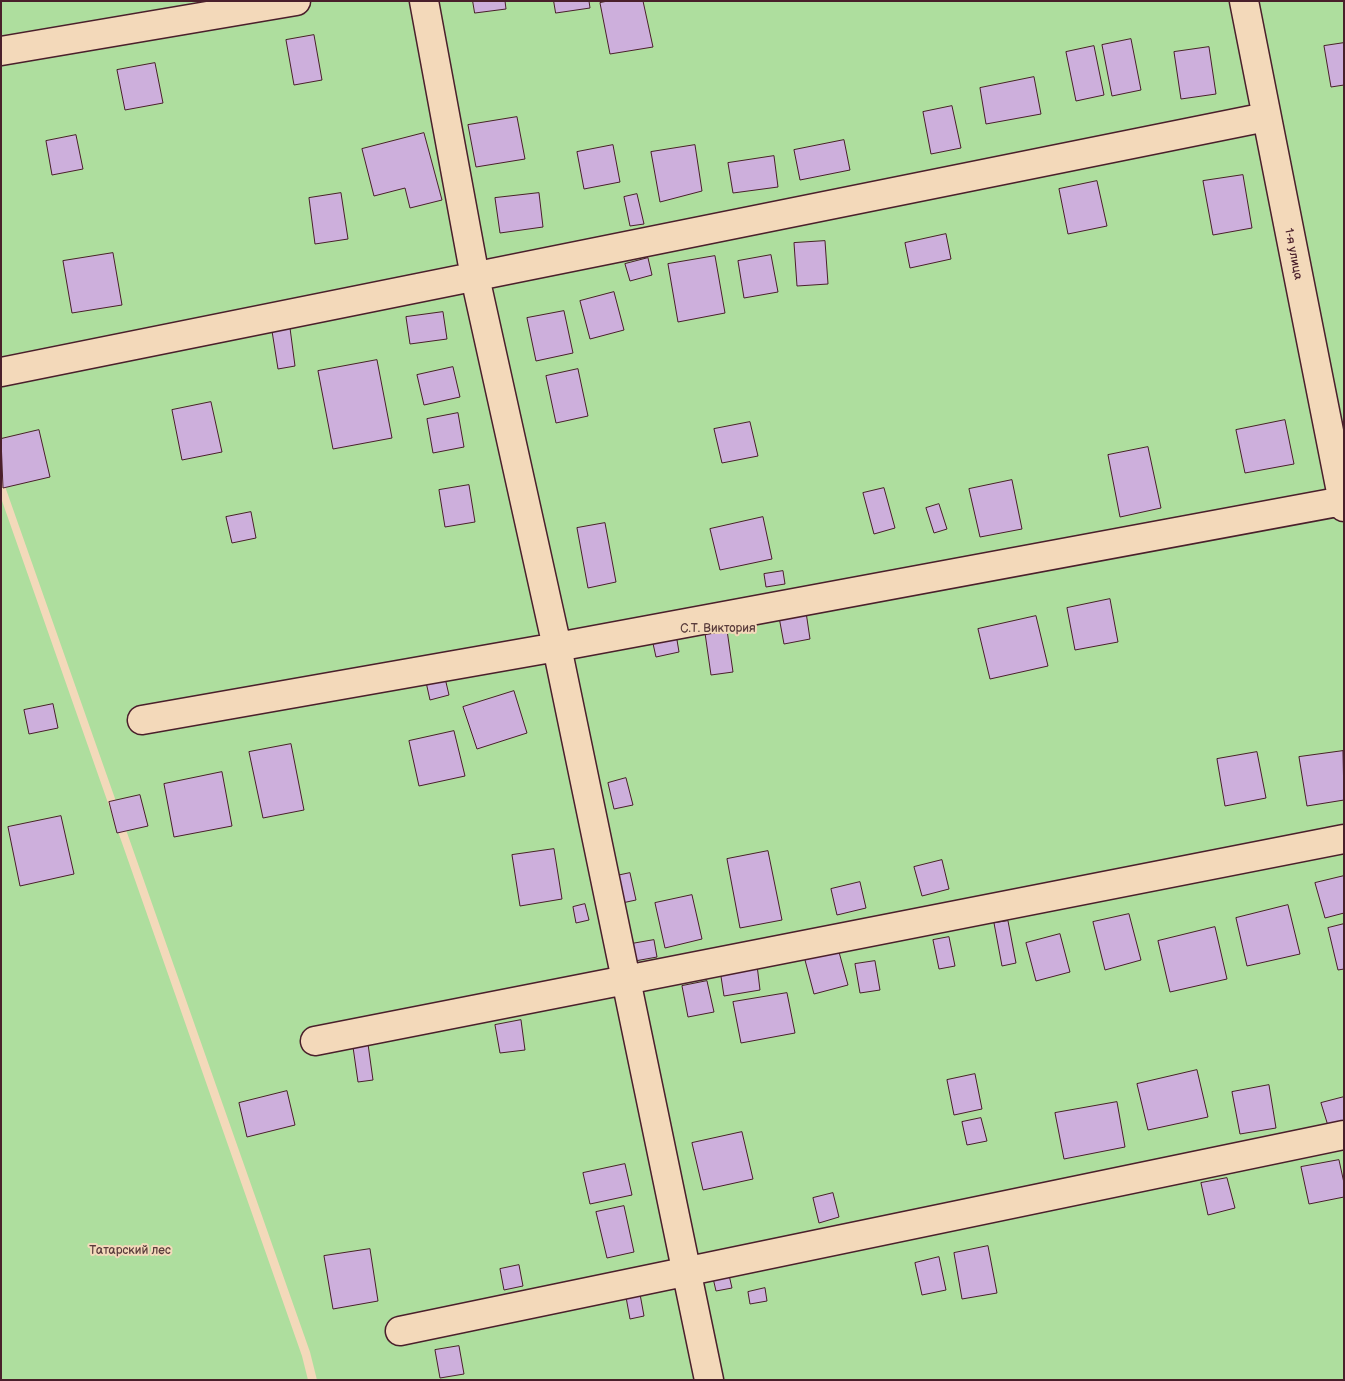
<!DOCTYPE html>
<meta charset="utf-8">
<style>
body{margin:0}
#map{position:relative;width:1345px;height:1381px;overflow:hidden;background:#f3d9ba;font-family:"Balsamiq Sans",sans-serif}
canvas{display:block}
.frame{position:absolute;inset:0;border:2px solid #4a1f2b;pointer-events:none}
</style>
<div id="map">
<canvas width="1345" height="1381"></canvas>
<div class="frame"></div>
</div>
<script>
const ctx = document.querySelector('canvas').getContext('2d');
ctx.lineJoin = 'round';
function fill(path, color) {
  ctx.fillStyle = color;
  ctx.fill(path, 'evenodd');
}
function stroke(path, color, width, dash) {
  ctx.strokeStyle = color;
  ctx.lineWidth = width;
  ctx.lineCap = dash ? 'butt' : 'round';
  ctx.setLineDash(dash || []);
  ctx.stroke(path);
}
function write(font, color, halo, rows, align = 'center') {
  ctx.font = font + ' "Balsamiq Sans",sans-serif';
  ctx.lineWidth = 4;
  ctx.setLineDash([]);
  ctx.textBaseline = 'middle';
  ctx.strokeStyle = halo;
  ctx.fillStyle = color;
  for (const [text, x, y, turn = 0] of rows) {
    ctx.save();
    ctx.translate(x, y);
    ctx.rotate((+turn || 0) * Math.PI / 180);
    ctx.textAlign = isNaN(turn) ? turn : align;
    if (halo) ctx.strokeText(text, 0, 0);
    ctx.fillText(text, 0, 0);
    ctx.restore();
  }
}
const green = new Path2D(`
 M 1,1 L 1344,1 L 1344,1380 L 317,1380 L 310,1352 L 1,475 Z
 M 1,498 L 302,1356 L 308,1380 L 1,1380 Z`);
const building = new Path2D(`
 M 473,1 L 505,1 L 506,9 L 475,13 Z
 M 554,1 L 589,1 L 590,8 L 556,13 Z
 M 608,1 L 643,1 L 653,47 L 610,54 L 600,3 Z
 M 314,35 L 322,80 L 294,85 L 286,40 Z
 M 1131,39 L 1141,90 L 1112,96 L 1102,45 Z
 M 1344,43 L 1344,85 L 1331,87 L 1324,46 Z
 M 1094,46 L 1104,95 L 1076,101 L 1066,52 Z
 M 1209,47 L 1216,94 L 1181,99 L 1174,52 Z
 M 155,63 L 163,103 L 125,110 L 117,70 Z
 M 1034,77 L 1041,114 L 986,124 L 980,88 Z
 M 952,106 L 961,148 L 931,154 L 923,112 Z
 M 517,117 L 525,159 L 476,167 L 468,125 Z
 M 424,133 L 442,200 L 410,208 L 405,188 L 374,196 L 362,149 Z
 M 76,135 L 83,169 L 52,175 L 46,141 Z
 M 844,140 L 850,170 L 800,180 L 794,150 Z
 M 613,145 L 620,182 L 584,189 L 577,152 Z
 M 695,145 L 702,191 L 660,202 L 651,152 Z
 M 774,156 L 778,187 L 733,193 L 728,163 Z
 M 1243,175 L 1252,228 L 1213,235 L 1203,181 Z
 M 1097,181 L 1107,226 L 1068,234 L 1059,189 Z
 M 341,193 L 348,239 L 315,244 L 309,198 Z
 M 539,193 L 543,227 L 500,233 L 495,198 Z
 M 637,194 L 644,224 L 630,226 L 624,197 Z
 M 946,234 L 951,259 L 910,268 L 905,243 Z
 M 825,241 L 828,284 L 797,286 L 794,243 Z
 M 113,253 L 122,305 L 72,313 L 63,261 Z
 M 771,255 L 778,292 L 744,298 L 738,261 Z
 M 715,256 L 725,313 L 678,322 L 668,264 Z
 M 648,258 L 652,275 L 630,281 L 625,264 Z
 M 614,292 L 624,330 L 590,339 L 580,301 Z
 M 564,311 L 573,353 L 536,361 L 527,318 Z
 M 443,312 L 447,339 L 410,344 L 406,317 Z
 M 290,328 L 295,366 L 278,369 L 272,331 Z
 M 377,360 L 392,438 L 333,449 L 318,371 Z
 M 453,367 L 460,397 L 424,405 L 417,375 Z
 M 578,369 L 588,416 L 556,423 L 546,376 Z
 M 211,402 L 222,452 L 182,460 L 172,410 Z
 M 458,413 L 464,447 L 433,453 L 427,419 Z
 M 1285,420 L 1294,464 L 1245,473 L 1236,430 Z
 M 750,422 L 758,456 L 722,463 L 714,429 Z
 M 39,430 L 50,477 L 3,488 L 1,439 Z
 M 1148,447 L 1161,508 L 1120,517 L 1108,455 Z
 M 1012,480 L 1022,529 L 980,537 L 969,489 Z
 M 469,485 L 475,522 L 445,527 L 439,490 Z
 M 884,488 L 895,528 L 874,534 L 863,493 Z
 M 939,504 L 947,529 L 934,533 L 926,508 Z
 M 251,512 L 256,538 L 232,543 L 226,517 Z
 M 763,517 L 772,559 L 720,570 L 710,529 Z
 M 605,523 L 616,582 L 588,588 L 577,528 Z
 M 783,571 L 785,584 L 766,587 L 764,574 Z
 M 1110,599 L 1118,642 L 1075,650 L 1067,608 Z
 M 806,612 L 810,639 L 784,644 L 779,617 Z
 M 1036,616 L 1048,666 L 990,679 L 978,629 Z
 M 727,630 L 733,672 L 711,675 L 705,633 Z
 M 676,634 L 679,652 L 656,657 L 652,639 Z
 M 445,678 L 449,695 L 430,700 L 426,682 Z
 M 514,691 L 527,733 L 477,749 L 463,707 Z
 M 53,704 L 58,728 L 29,734 L 24,710 Z
 M 454,731 L 465,776 L 419,786 L 409,741 Z
 M 291,744 L 304,810 L 263,818 L 249,752 Z
 M 1343,751 L 1344,800 L 1307,806 L 1299,757 Z
 M 1257,752 L 1266,798 L 1225,806 L 1217,759 Z
 M 222,772 L 232,826 L 174,837 L 164,784 Z
 M 626,778 L 633,805 L 614,809 L 608,783 Z
 M 140,795 L 148,826 L 117,833 L 109,802 Z
 M 61,816 L 74,874 L 20,886 L 8,827 Z
 M 554,849 L 562,899 L 520,906 L 512,855 Z
 M 768,851 L 782,920 L 740,928 L 727,859 Z
 M 942,860 L 949,889 L 922,896 L 914,867 Z
 M 630,873 L 636,900 L 622,903 L 616,876 Z
 M 1344,876 L 1344,913 L 1325,918 L 1315,883 Z
 M 860,882 L 866,908 L 837,915 L 831,889 Z
 M 692,895 L 702,939 L 665,948 L 655,903 Z
 M 585,904 L 589,920 L 576,923 L 573,907 Z
 M 1288,905 L 1300,954 L 1247,966 L 1236,918 Z
 M 1129,914 L 1141,960 L 1105,970 L 1093,922 Z
 M 1008,921 L 1016,963 L 1002,966 L 994,923 Z
 M 1344,924 L 1344,969 L 1338,970 L 1328,928 Z
 M 1215,927 L 1227,979 L 1170,992 L 1158,941 Z
 M 1060,934 L 1070,972 L 1036,981 L 1026,943 Z
 M 949,937 L 955,966 L 939,969 L 933,940 Z
 M 654,940 L 657,957 L 635,961 L 631,944 Z
 M 839,952 L 848,985 L 814,994 L 805,960 Z
 M 875,961 L 880,990 L 860,993 L 855,964 Z
 M 757,965 L 760,990 L 724,996 L 720,970 Z
 M 707,981 L 714,1012 L 688,1017 L 682,986 Z
 M 787,993 L 795,1033 L 741,1043 L 733,1002 Z
 M 521,1020 L 525,1050 L 500,1053 L 495,1025 Z
 M 368,1044 L 373,1080 L 358,1082 L 353,1047 Z
 M 1197,1070 L 1208,1117 L 1148,1130 L 1137,1084 Z
 M 975,1074 L 982,1109 L 954,1115 L 947,1080 Z
 M 1269,1085 L 1276,1128 L 1240,1134 L 1232,1092 Z
 M 287,1091 L 295,1125 L 247,1137 L 239,1103 Z
 M 1344,1097 L 1344,1125 L 1329,1129 L 1321,1103 Z
 M 1117,1102 L 1125,1147 L 1064,1159 L 1055,1113 Z
 M 981,1118 L 987,1141 L 967,1145 L 962,1122 Z
 M 742,1132 L 753,1179 L 703,1190 L 692,1143 Z
 M 1339,1160 L 1344,1183 L 1344,1197 L 1309,1204 L 1301,1167 Z
 M 625,1164 L 632,1195 L 590,1204 L 583,1173 Z
 M 1227,1178 L 1235,1208 L 1208,1215 L 1201,1183 Z
 M 833,1193 L 839,1217 L 819,1223 L 813,1198 Z
 M 624,1206 L 634,1252 L 607,1258 L 596,1212 Z
 M 988,1246 L 997,1293 L 962,1299 L 954,1253 Z
 M 370,1249 L 378,1301 L 333,1309 L 324,1256 Z
 M 939,1257 L 946,1290 L 922,1295 L 915,1263 Z
 M 519,1265 L 523,1286 L 504,1290 L 500,1269 Z
 M 729,1275 L 732,1288 L 716,1291 L 713,1278 Z
 M 765,1288 L 767,1301 L 750,1304 L 748,1292 Z
 M 640,1294 L 644,1316 L 630,1319 L 626,1297 Z
 M 459,1346 L 464,1374 L 440,1378 L 435,1350 Z`);
const minor = new Path2D(`
 M 424,1 L 475,277 L 557,647 L 709,1380
 M 1244,1 L 1344,507
 M 1,51 L 296,1
 M 1,372 L 1266,117
 M 142,720 L 557,647 L 1343,501
 M 315,1041 L 1344,839
 M 400,1331 L 1344,1135`);
const streetNames = [
 ["1-я улица",1293,254,79]
];
const parkNames = [
 ["С.Т. Виктория",718,629],
 ["Татарский лес",130,1251]
];
fill(green, '#aede9e');
fill(building, '#cdafdc');
stroke(building, '#4a1f2b', 1);
stroke(minor, '#4a1f2b', 31);
stroke(minor, '#f3d9ba', 28);
write('12px', '#4a1f2b', '#f3d9ba', streetNames);
write('12px', '#593c3c', '#f3d9ba', parkNames);
</script>
